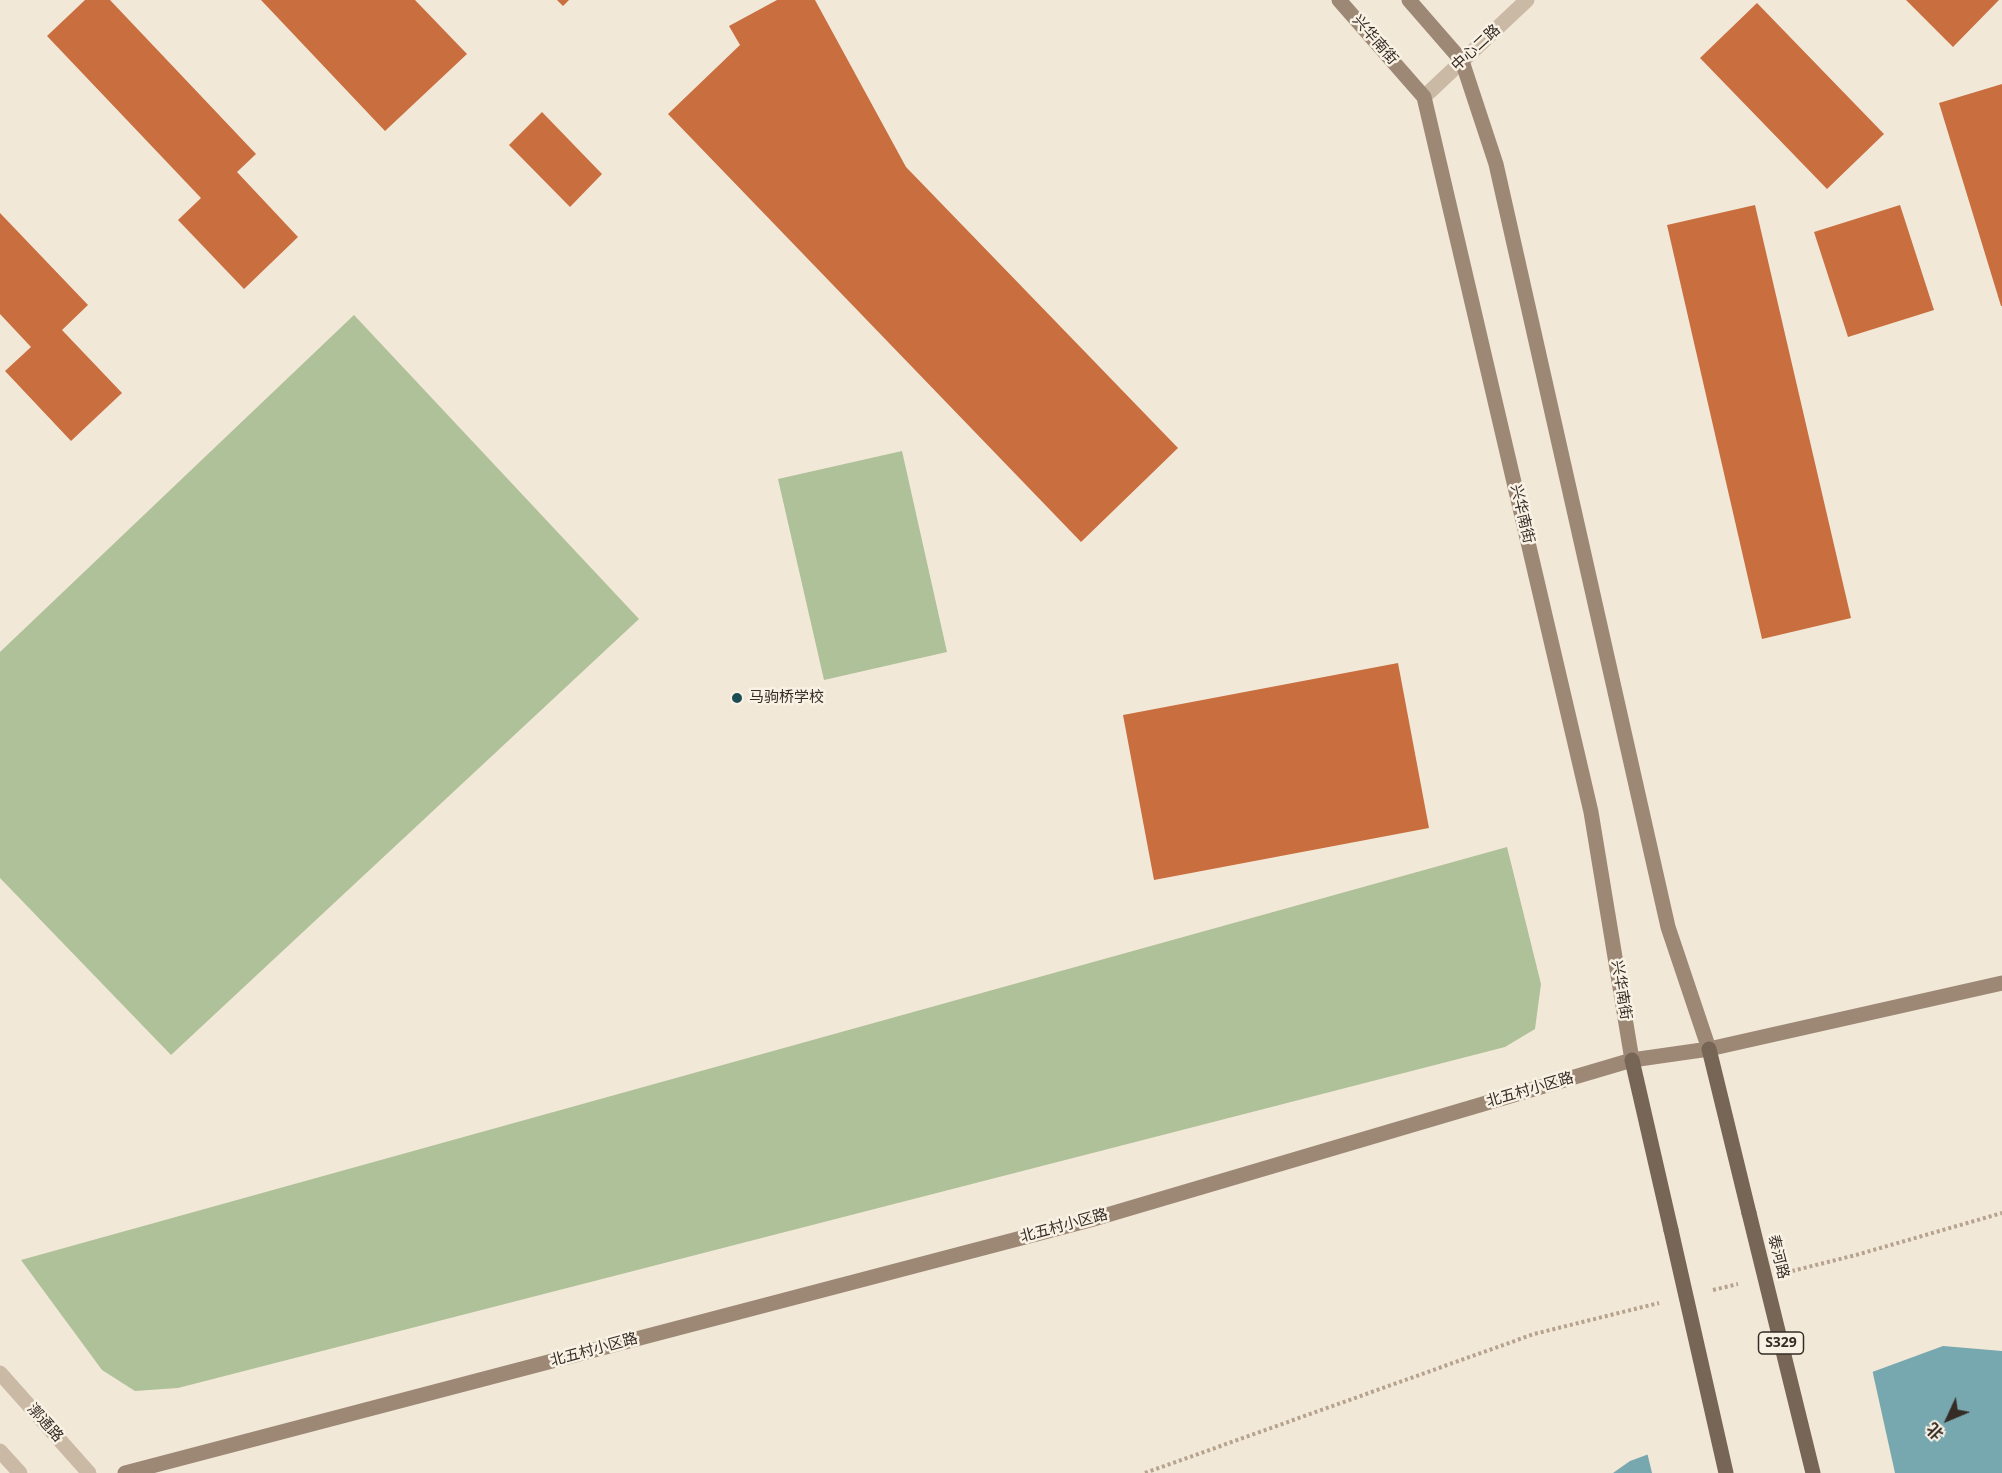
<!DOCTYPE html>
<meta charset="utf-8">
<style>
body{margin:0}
#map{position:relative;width:2002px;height:1473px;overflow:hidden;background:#f2e8d8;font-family:"Open Sans","Noto Sans SC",sans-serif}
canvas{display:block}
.north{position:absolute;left:1918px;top:1389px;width:60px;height:60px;-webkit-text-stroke:4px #f9f2e4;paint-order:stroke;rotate:226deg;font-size:16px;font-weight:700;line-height:24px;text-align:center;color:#352c26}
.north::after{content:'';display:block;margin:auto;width:21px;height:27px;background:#352c26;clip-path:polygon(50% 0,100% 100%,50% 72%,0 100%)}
</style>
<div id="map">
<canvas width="2002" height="1473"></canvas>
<div class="north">北</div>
</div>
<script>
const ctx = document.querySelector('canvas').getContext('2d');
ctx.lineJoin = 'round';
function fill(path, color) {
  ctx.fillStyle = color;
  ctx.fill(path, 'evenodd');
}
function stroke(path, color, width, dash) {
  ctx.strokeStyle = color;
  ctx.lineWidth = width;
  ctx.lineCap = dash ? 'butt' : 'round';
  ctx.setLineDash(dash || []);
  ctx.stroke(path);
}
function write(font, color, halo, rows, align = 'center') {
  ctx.font = font + ' "Open Sans","Noto Sans SC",sans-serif';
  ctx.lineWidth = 5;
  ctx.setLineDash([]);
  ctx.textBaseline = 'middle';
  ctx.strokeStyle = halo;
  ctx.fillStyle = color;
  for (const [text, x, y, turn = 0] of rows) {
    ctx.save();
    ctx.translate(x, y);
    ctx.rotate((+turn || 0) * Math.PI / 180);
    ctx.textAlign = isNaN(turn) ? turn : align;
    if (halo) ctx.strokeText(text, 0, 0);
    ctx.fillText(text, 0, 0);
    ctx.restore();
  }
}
const green = new Path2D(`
 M 354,315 L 639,619 L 171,1055 L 0,878 L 0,652 Z
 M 902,451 L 947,652 L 824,680 L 778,479 Z
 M 1507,847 L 1541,984 L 1535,1029 L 1505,1047 L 178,1388 L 135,1391 L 102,1370 L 21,1260 Z`);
const water = new Path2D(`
 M 1943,1346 L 2002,1351 L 2002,1473 L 1613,1473 L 1630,1461 Z`);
const pier = new Path2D(`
 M 1872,1369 L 1895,1473 L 1652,1473 L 1647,1452 Z`);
const building = new Path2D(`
 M 85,0 L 110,0 L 256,154 L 237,172 L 298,237 L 244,289 L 178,220 L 201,198 L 47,36 Z
 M 261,0 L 415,0 L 467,54 L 385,131 Z
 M 557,0 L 569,0 L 563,6 Z
 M 777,0 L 815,0 L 906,167 L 1178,448 L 1081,542 L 668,114 L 740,45 L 729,26 Z
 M 1906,0 L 1999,0 L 1953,47 Z
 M 1757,3 L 1884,134 L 1827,189 L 1700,58 Z
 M 2002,84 L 2002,306 L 2001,306 L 1939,103 Z
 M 542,112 L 602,174 L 570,207 L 509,145 Z
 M 1755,205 L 1851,618 L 1762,639 L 1667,225 Z
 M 1900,205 L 1934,310 L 1848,337 L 1814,232 Z
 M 0,213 L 88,305 L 62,330 L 122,393 L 71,441 L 5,371 L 31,347 L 0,314 Z
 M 1398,663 L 1429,828 L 1154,880 L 1123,715 Z`);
const path = new Path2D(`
 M 1792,1271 L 1856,1255 L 2002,1213
 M 1713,1290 L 1738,1284
 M 1145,1473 L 1534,1334 L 1659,1303`);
const street = new Path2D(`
 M 1424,97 L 1527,0
 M 0,1373 L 89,1473
 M 0,1451 L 20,1473`);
const secondary = new Path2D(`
 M 1339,0 L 1424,97 L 1591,812 L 1632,1060
 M 1409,0 L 1462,61 L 1496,164 L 1668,927 L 1709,1049
 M 125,1473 L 1090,1220 L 1632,1060 L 1709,1049 L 2002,983`);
const primary = new Path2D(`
 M 1709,1049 L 1749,1213
 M 1632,1060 L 1671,1230`);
const primaryBridge = new Path2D(`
 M 1749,1213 L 1813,1473
 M 1671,1230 L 1726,1473`);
const markers = [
 [737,698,6,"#1b4d57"]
];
const shields = [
 [1781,1343,45]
];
const shieldNames = [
 ["S329",1781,1343]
];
const streetNames = [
 ["兴华南街",1375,40,49],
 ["中心二路",1476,48,-43],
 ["兴华南街",1522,514,77],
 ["兴华南街",1621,990,81],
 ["北五村小区路",1530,1090,-16],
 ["北五村小区路",1064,1226,-15],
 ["泰河路",1778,1257,76],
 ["北五村小区路",594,1350,-15],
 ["漷通路",45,1423,48]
];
const poiNames = [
 ["马驹桥学校",749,698]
];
fill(green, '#afc198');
fill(water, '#77a7af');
fill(pier, '#f2e8d8');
fill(building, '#c96e3f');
stroke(path, '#b5a38e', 4, [3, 3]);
stroke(street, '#cab9a4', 15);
stroke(secondary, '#9d8875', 15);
stroke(primary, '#776556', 15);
stroke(primaryBridge, '#776556', 15);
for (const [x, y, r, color] of markers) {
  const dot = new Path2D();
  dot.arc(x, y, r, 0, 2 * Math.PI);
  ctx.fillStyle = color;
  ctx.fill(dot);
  stroke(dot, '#f9f2e4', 2);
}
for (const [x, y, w] of shields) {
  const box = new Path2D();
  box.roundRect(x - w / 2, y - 11, w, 22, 4.5);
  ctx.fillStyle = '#f9f2e4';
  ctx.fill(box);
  stroke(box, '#352c26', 1.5);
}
write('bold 14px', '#352c26', null, shieldNames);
write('15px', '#352c26', '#f9f2e4', streetNames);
write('15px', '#352c26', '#f9f2e4', poiNames, 'left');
</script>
